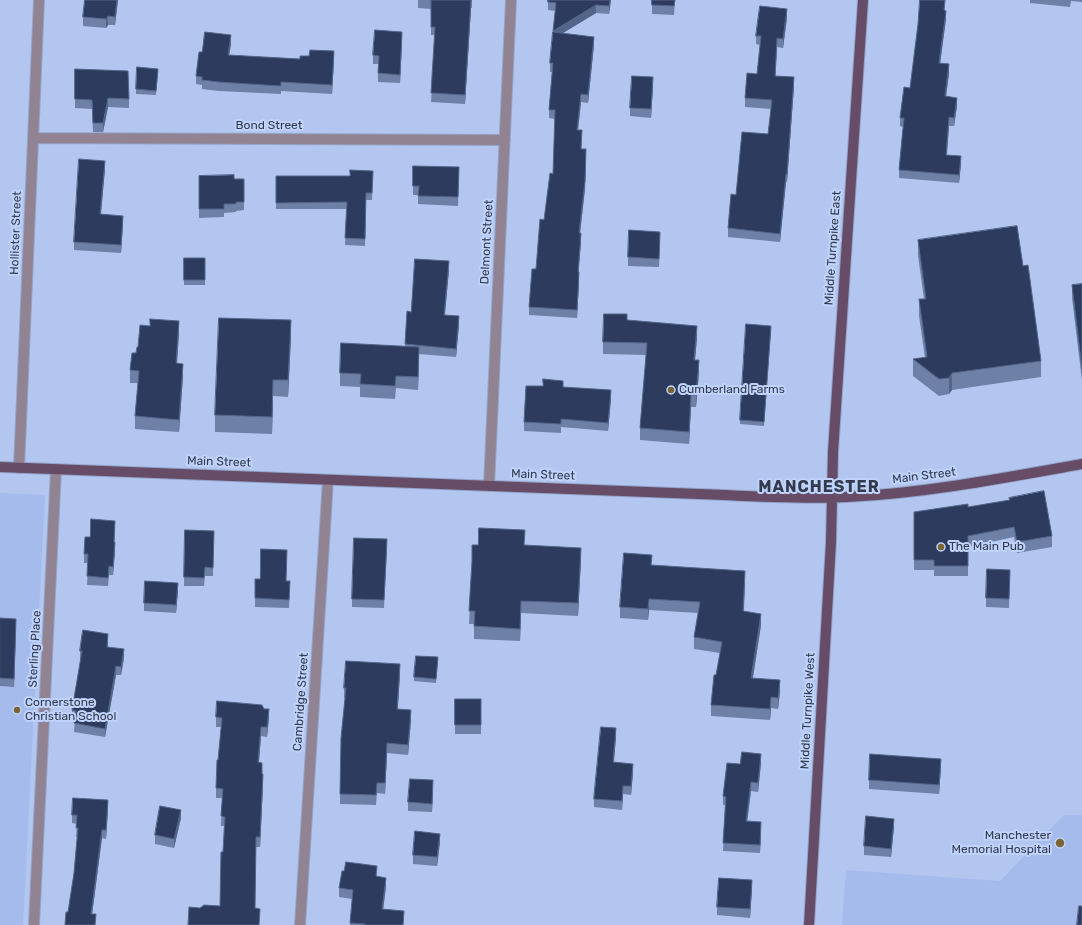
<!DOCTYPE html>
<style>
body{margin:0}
canvas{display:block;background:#b2c6f0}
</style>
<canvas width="1082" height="925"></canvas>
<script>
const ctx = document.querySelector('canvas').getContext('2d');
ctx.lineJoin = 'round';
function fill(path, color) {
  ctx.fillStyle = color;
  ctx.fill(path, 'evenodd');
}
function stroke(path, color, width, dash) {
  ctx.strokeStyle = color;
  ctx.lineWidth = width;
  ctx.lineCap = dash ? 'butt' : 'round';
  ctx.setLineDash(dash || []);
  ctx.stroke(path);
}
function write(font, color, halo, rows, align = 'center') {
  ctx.font = font + ' Rubik,sans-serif';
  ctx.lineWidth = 4;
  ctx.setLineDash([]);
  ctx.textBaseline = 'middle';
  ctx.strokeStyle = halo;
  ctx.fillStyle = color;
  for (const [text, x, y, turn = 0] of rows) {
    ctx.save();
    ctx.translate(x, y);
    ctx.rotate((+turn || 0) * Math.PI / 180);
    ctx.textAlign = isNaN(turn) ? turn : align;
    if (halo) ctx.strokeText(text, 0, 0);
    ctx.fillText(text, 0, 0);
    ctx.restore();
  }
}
const built = new Path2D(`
 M 0,493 L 45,495 L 23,925 L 0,925 Z
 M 1064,815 L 1082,815 L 1082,925 L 842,925 L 846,870 L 1000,881 Z`);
const minor = new Path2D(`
 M 33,138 L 505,140
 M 19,468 L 39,0
 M 489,486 L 511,0
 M 34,925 L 56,469
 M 300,925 L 328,480`);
const major = new Path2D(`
 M 0,467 L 725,495 C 765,497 806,499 847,497 C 926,493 1004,478 1082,464
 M 809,925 L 831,542 L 833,452 L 863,0`);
const wall = new Path2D(`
 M 85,0 L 118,0 L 115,25 L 108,25 L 106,28 L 83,26 L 83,17 Z
 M 418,0 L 472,0 L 472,8 L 471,8 L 465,104 L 431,102 L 435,35 L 431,35 L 431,9 L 418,8 Z
 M 548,0 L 611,0 L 609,14 L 596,13 L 563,33 L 594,45 L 588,103 L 581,102 L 578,130 L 581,149 L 586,158 L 585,189 L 580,233 L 581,242 L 578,272 L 579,281 L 577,318 L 529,315 L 529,307 L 536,269 L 544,220 L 553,174 L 555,119 L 549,118 L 549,110 L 552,72 L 550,72 L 550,63 L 556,11 L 548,10 Z
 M 652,0 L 675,0 L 674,15 L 652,14 Z
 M 1030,0 L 1082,0 L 1082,2 L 1071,1 L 1070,7 L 1030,3 Z
 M 945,10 L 946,19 L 940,63 L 949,73 L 946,96 L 957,106 L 954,126 L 949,126 L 947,155 L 961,164 L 959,183 L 899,178 L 899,170 L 903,127 L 900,126 L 900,118 L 910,88 Z
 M 787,18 L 783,48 L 777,47 L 775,76 L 794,86 L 787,182 L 786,182 L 780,242 L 728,237 L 728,228 L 736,195 L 768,134 L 771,109 L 745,107 L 745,98 L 757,74 L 760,45 L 756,44 L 756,36 Z
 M 402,40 L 400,83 L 378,82 L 378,64 L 373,64 L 373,55 Z
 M 231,44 L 229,55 L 300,59 L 334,60 L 332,94 L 281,91 L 281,94 L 219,91 L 202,89 L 202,85 L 196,84 L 196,76 L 202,52 Z
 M 75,69 L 129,99 L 129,108 L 108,107 L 103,132 L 93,132 L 92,109 L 75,108 Z
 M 158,73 L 156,95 L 136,94 L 136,89 Z
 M 653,86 L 651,118 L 630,116 L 630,108 Z
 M 105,169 L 101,214 L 123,224 L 121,253 L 74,250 L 74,242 Z
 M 373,171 L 372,200 L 366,200 L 365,246 L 345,245 L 347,209 L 276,209 L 276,176 L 350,176 Z
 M 199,176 L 234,179 L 244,179 L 244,210 L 236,211 L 236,212 L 224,213 L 224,217 L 199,218 Z
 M 459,176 L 458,206 L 418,204 L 418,195 L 413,195 L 413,186 Z
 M 660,240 L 659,267 L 628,266 L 628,257 Z
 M 918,240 L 1023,266 L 1041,361 L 1041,377 L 952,390 L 949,394 L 939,396 L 913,376 L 913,359 L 925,358 L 919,316 L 919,299 L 924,299 L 918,256 Z
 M 184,258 L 205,258 L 205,285 L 184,285 Z
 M 449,270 L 445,315 L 459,325 L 456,357 L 419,354 L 418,390 L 396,388 L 395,399 L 360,397 L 360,387 L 340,386 L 340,373 L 405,347 L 407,311 L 411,312 Z
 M 1082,284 L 1082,381 L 1072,298 L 1072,285 Z
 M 627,320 L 697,338 L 695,360 L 699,372 L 696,407 L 691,407 L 689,444 L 640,440 L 640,428 L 646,355 L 603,354 L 603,342 Z
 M 771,330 L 764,426 L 740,424 L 740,420 Z
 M 179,333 L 177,363 L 183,376 L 179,432 L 135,429 L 135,416 L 138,383 L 130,383 L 130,370 L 136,353 Z
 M 291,337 L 288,397 L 273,396 L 272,434 L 215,432 L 215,415 Z
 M 563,387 L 611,399 L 608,431 L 561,427 L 561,433 L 524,431 L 524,422 Z
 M 1009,498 L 1052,536 L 1052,547 L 1017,553 L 1014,537 L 968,547 L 968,576 L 934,576 L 934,570 L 914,570 L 914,512 L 968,507 L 1009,500 Z
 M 115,530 L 114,542 L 115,551 L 113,575 L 109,575 L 108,586 L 87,585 L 88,563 L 84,563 L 84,554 L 90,537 Z
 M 185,530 L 214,531 L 213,576 L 205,576 L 204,586 L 184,586 Z
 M 525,545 L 581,560 L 578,616 L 521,613 L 520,641 L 474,639 L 474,624 L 469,624 L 472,561 Z
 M 387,548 L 384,608 L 352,607 L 352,599 Z
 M 287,559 L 286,581 L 290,589 L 289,608 L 255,607 L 255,579 L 260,579 Z
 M 652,565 L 745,582 L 744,611 L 761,625 L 753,678 L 780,691 L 778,709 L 771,708 L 770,720 L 711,716 L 711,705 L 720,653 L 694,649 L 694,637 L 698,613 L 649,610 L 648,620 L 620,618 L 620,607 Z
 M 1010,570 L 1009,608 L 986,607 L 986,598 Z
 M 178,591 L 176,613 L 144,611 L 144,603 Z
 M 0,618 L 16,628 L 14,687 L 0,686 Z
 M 108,642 L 108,647 L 124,658 L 121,675 L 116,675 L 105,737 L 74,732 L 75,719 L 72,719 L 72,710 L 81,660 L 80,659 L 80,651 Z
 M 438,662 L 436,683 L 414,681 L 414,677 Z
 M 400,674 L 398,709 L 411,720 L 408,755 L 387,753 L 385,794 L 377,793 L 376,805 L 340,804 L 340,794 L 345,698 L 344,698 L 344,688 Z
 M 455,699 L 481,699 L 481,734 L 455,734 Z
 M 216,717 L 269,718 L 267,737 L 261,736 L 259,762 L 262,774 L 263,784 L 260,847 L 256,847 L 255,908 L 260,918 L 200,908 L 220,906 L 224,826 L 221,826 L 222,798 L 216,798 L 216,788 L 222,727 L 216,727 Z
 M 616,737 L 614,762 L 633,773 L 631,795 L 623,794 L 622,810 L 594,807 L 594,799 Z
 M 761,763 L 758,792 L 751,791 L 747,821 L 761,830 L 760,853 L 723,851 L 725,805 L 723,805 L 723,796 L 740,764 Z
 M 941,767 L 939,794 L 869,789 L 869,780 Z
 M 433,789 L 432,812 L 408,811 L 408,802 Z
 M 108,809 L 106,839 L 102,838 L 92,914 L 68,912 L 74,873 L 77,837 L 76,837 L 77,824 L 72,823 L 72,815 Z
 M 181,818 L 174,848 L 155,844 L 155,835 Z
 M 894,827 L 891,857 L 864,855 L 864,846 Z
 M 440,842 L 437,866 L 413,864 L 413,855 Z
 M 377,876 L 386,886 L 383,910 L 404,920 L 403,925 L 350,925 L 352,899 L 339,897 L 339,888 Z
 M 752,889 L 750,918 L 717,915 L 717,907 Z`);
const shadedWall = new Path2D(`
 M 117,0 L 118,0 L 115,25 L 115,17 Z
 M 471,0 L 471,8 L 465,104 L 465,95 Z
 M 610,0 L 611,0 L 609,14 L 609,6 Z
 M 596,5 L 596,13 L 553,39 L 553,31 Z
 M 787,9 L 787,18 L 783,48 L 783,39 Z
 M 946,11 L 946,19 L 939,72 L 939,63 Z
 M 108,16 L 108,25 L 106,28 L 106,19 Z
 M 402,32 L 402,40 L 400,83 L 400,75 Z
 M 231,35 L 231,44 L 228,63 L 228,55 Z
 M 594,37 L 594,45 L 588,103 L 588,95 Z
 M 777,38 L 777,47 L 775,85 L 775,76 Z
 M 334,51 L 334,60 L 332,94 L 332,85 Z
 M 949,64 L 949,73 L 945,105 L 945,96 Z
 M 653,77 L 653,86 L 651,118 L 651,109 Z
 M 794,77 L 794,86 L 787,182 L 787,174 Z
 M 581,94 L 581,102 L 577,139 L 577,130 Z
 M 108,98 L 108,107 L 103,132 L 103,123 Z
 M 957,98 L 957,106 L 954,126 L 954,118 Z
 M 949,117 L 949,126 L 946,163 L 946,155 Z
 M 586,149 L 585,189 L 579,242 L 579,233 Z
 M 961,156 L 961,164 L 959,183 L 959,175 Z
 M 105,161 L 105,169 L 100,223 L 100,214 Z
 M 786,174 L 786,182 L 780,242 L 780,234 Z
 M 123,216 L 123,224 L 121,253 L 121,245 Z
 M 581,233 L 581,242 L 578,280 L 578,272 Z
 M 449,261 L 449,270 L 444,323 L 444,315 Z
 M 579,272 L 579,281 L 577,318 L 577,310 Z
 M 459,316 L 459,325 L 456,357 L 456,349 Z
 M 291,320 L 291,337 L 288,397 L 288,380 Z
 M 179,321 L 179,333 L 176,376 L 176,363 Z
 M 697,326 L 697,338 L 694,372 L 694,360 Z
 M 419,347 L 419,360 L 418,390 L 418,377 Z
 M 699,360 L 699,372 L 696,407 L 696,395 Z
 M 183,364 L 183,376 L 179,432 L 179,420 Z
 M 952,373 L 952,390 L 949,394 L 949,378 Z
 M 273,380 L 273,396 L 272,434 L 272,417 Z
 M 611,390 L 611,399 L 608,431 L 608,423 Z
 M 691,395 L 691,407 L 689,444 L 689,432 Z
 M 115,542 L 115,551 L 113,575 L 113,567 Z
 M 581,548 L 581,560 L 578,616 L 578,603 Z
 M 745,571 L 745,582 L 743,622 L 743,611 Z
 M 178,583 L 178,591 L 176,613 L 176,605 Z
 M 649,599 L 649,610 L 648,620 L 648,609 Z
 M 521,601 L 521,613 L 520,641 L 520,629 Z
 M 761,614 L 761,625 L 751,689 L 751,678 Z
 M 16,619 L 16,628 L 14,687 L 14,679 Z
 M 108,634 L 108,642 L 107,656 L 107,647 Z
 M 124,649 L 124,658 L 121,675 L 121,667 Z
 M 400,664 L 400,674 L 397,719 L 397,709 Z
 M 116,666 L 116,675 L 105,737 L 105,729 Z
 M 780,680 L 780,691 L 778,709 L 778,698 Z
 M 771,697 L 771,708 L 770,720 L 770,709 Z
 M 269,709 L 269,718 L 267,737 L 267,727 Z
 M 411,710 L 411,720 L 408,755 L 408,745 Z
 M 261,727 L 261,736 L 258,772 L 258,762 Z
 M 616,728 L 616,737 L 613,770 L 613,762 Z
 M 387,743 L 387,753 L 385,794 L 385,783 Z
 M 761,754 L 761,763 L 758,792 L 758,783 Z
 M 941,759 L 941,767 L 939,794 L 939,785 Z
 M 633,764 L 633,773 L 631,795 L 631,786 Z
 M 263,774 L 263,784 L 260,847 L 260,837 Z
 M 433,780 L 433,789 L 432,812 L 432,804 Z
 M 751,782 L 751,791 L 746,830 L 746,821 Z
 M 623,786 L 623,794 L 622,810 L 622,801 Z
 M 108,800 L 108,809 L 106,839 L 106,830 Z
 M 181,810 L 181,818 L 174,848 L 174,839 Z
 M 894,819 L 894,827 L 891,857 L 891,849 Z
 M 761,822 L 761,830 L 760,853 L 760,845 Z
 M 102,830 L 102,838 L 91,923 L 91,914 Z
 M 440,834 L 440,842 L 437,866 L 437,857 Z
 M 386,878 L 386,886 L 382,918 L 382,909 Z
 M 752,880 L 752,889 L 750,918 L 750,909 Z`);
const building = new Path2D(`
 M 85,0 L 117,0 L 115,17 L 108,16 L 106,19 L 83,17 Z
 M 430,0 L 471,0 L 465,95 L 431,93 L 435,27 L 431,27 L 431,0 Z
 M 548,0 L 610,0 L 609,6 L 596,5 L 553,31 L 556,3 L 548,2 Z
 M 652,0 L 675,0 L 674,6 L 652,5 Z
 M 920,0 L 945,0 L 944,10 L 946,11 L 939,63 L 949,64 L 945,96 L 957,98 L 954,118 L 949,117 L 946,155 L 961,156 L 959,175 L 899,170 L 904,118 L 900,118 L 904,87 L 910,88 L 918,24 Z
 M 760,6 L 787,9 L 783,39 L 777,38 L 775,76 L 794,77 L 787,174 L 786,174 L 780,234 L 728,228 L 731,194 L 736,195 L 742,132 L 768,134 L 772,100 L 745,98 L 747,73 L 757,74 L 761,36 L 756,36 Z
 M 375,30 L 402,32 L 400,75 L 378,73 L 379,56 L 373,55 Z
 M 205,32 L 231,35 L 228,55 L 300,59 L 300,56 L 309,56 L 310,50 L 334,51 L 332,85 L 281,82 L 281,86 L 219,82 L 202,80 L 202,77 L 196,76 L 199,52 L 202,52 Z
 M 553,32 L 594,37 L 588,95 L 581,94 L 577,130 L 582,130 L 581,149 L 586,149 L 585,181 L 579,233 L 581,233 L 578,272 L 579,272 L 577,310 L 529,307 L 532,269 L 536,269 L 540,219 L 544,220 L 550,173 L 553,174 L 555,110 L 549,110 L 553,63 L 550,63 Z
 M 137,67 L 158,69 L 156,91 L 136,89 Z
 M 75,69 L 128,71 L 129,99 L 108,98 L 103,123 L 93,123 L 92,100 L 75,99 Z
 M 632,76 L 653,77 L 651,109 L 630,108 Z
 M 79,159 L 105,161 L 100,214 L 123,216 L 121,245 L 74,242 Z
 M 413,166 L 459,167 L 458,197 L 418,196 L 419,186 L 413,186 Z
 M 350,170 L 373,171 L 372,193 L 366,193 L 365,239 L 345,238 L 347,202 L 276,203 L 276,176 L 350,176 Z
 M 234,175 L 234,179 L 244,179 L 244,202 L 236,202 L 236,204 L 224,204 L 224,209 L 199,209 L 199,176 Z
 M 1017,226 L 1023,266 L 1028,265 L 1041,361 L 952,373 L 949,378 L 939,379 L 913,359 L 927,357 L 919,299 L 926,299 L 918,240 Z
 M 629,230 L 660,232 L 659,259 L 628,257 Z
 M 184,258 L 205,258 L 205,280 L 184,280 Z
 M 415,259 L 449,261 L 444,315 L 459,316 L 456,349 L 405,344 L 407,311 L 411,312 Z
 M 1082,284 L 1082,369 L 1072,285 Z
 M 604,314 L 627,314 L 627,320 L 697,326 L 694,360 L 699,360 L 696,395 L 691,395 L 689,432 L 640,428 L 647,343 L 603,342 Z
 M 219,318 L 291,320 L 288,380 L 273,380 L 272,417 L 215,415 Z
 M 150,319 L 179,321 L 176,363 L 183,364 L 179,420 L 135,416 L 139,371 L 130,370 L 132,353 L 136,353 L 137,347 L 138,347 L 140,325 L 150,326 Z
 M 746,324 L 771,326 L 764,422 L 740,420 Z
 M 341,343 L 419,347 L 418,377 L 396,376 L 395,386 L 360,384 L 361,374 L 340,373 Z
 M 543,379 L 563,381 L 563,387 L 611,390 L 608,423 L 561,419 L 561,424 L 524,422 L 526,386 L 543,386 Z
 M 1044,491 L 1052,536 L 1017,542 L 1014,527 L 968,536 L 968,566 L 934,566 L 934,560 L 914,560 L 914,512 L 968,504 L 968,507 L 1010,500 L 1009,498 Z
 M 91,519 L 115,521 L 114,542 L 115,542 L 113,567 L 109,566 L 108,578 L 87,576 L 88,554 L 84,554 L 85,537 L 90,537 Z
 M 479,528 L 525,530 L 524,545 L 581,548 L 578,603 L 521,601 L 520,629 L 474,626 L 475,611 L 469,611 L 472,561 L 472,545 L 478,545 Z
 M 185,530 L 214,531 L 213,568 L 205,567 L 204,578 L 184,577 Z
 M 354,538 L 387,539 L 384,600 L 352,599 Z
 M 261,549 L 287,550 L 286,581 L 290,581 L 289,600 L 255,598 L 255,579 L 260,579 Z
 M 624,553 L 652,555 L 651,565 L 745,571 L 743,611 L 761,614 L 751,678 L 780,680 L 778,698 L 771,697 L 770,709 L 711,705 L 714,675 L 716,675 L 722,642 L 694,637 L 700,602 L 649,599 L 648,609 L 620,607 Z
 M 987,569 L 1010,570 L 1009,599 L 986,598 Z
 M 145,581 L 178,583 L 176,605 L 144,603 Z
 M 0,618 L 16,619 L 14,679 L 0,678 Z
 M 83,630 L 108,634 L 107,647 L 124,649 L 121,667 L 116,666 L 105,729 L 74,723 L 76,711 L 72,710 L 82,651 L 80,651 Z
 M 416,656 L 438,657 L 436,679 L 414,677 Z
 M 346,661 L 400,664 L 397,709 L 411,710 L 408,745 L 387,743 L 385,783 L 377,783 L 376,795 L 340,794 L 341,738 L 346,688 L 344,688 Z
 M 455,699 L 481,699 L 481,725 L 455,725 Z
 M 217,701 L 262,705 L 264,709 L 269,709 L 267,727 L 261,727 L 258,762 L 262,763 L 262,774 L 263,774 L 260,837 L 256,837 L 255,908 L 260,909 L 259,925 L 188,925 L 189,907 L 200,908 L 204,905 L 220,906 L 221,852 L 223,852 L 225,817 L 221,816 L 223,789 L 216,788 L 217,760 L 218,760 L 222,718 L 216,717 Z
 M 601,727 L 616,728 L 613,762 L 633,764 L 631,786 L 623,786 L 622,801 L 594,799 Z
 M 742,752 L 761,754 L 758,783 L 751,782 L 746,821 L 761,822 L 760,845 L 723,843 L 726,797 L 723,796 L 727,763 L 740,764 Z
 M 870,754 L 941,759 L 939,785 L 869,780 Z
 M 410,779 L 433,780 L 432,804 L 408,802 Z
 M 73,798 L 108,800 L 106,830 L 102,830 L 91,914 L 96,914 L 95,925 L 65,925 L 66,912 L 68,912 L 74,873 L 78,828 L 76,828 L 77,815 L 72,815 Z
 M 160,806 L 181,810 L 174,839 L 155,835 Z
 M 866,816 L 894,819 L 891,849 L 864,846 Z
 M 415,831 L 440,834 L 437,857 L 413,855 Z
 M 346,862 L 377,866 L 376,876 L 386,878 L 382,909 L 404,911 L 403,925 L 365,925 L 365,924 L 350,923 L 353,890 L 339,888 L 342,871 L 344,871 Z
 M 719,878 L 752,880 L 750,909 L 717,907 Z
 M 1079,906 L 1082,906 L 1082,925 L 1077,925 Z`);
const markers = [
 [671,390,4,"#7b6534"],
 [941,547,4,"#7b6534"],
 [17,710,4,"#7b6534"],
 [1060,843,5,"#7b6534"]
];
const streetNames = [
 ["Bond Street",269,126],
 ["Hollister Street",16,233,-88],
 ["Delmont Street",487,242,-87],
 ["Middle Turnpike East",833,248,-86],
 ["Main Street",219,462,2],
 ["Main Street",543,475,2],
 ["Main Street",924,476,-7],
 ["Sterling Place",35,649,-87],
 ["Cambridge Street",301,702,-86],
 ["Middle Turnpike West",808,711,-87]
];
const poiNames = [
 ["Cumberland Farms",679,390],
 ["The Main Pub",949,547],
 ["Cornerstone",25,703],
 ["Christian School",25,717],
 ["Manchester",1051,836,"right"],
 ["Memorial Hospital",1051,850,"right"]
];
const districtNames = [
 ["MANCHESTER",819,487]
];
fill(built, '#a5bbec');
stroke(minor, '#93a4c8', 12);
stroke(major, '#93a4c8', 12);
stroke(minor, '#928392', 10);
stroke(major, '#664c67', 10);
fill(wall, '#6f80a7');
fill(shadedWall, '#54658a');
fill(building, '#2c3b5e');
stroke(building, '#54658a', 1);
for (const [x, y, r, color] of markers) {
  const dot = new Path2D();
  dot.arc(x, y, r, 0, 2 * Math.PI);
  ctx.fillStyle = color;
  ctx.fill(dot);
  stroke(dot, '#bfd3fd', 1.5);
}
write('12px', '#323a4b', '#bfd3fd', streetNames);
write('12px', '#323a4b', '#bfd3fd', poiNames, 'left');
ctx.letterSpacing = '1px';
write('bold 16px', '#323a4b', '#bfd3fd', districtNames);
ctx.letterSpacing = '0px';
</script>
